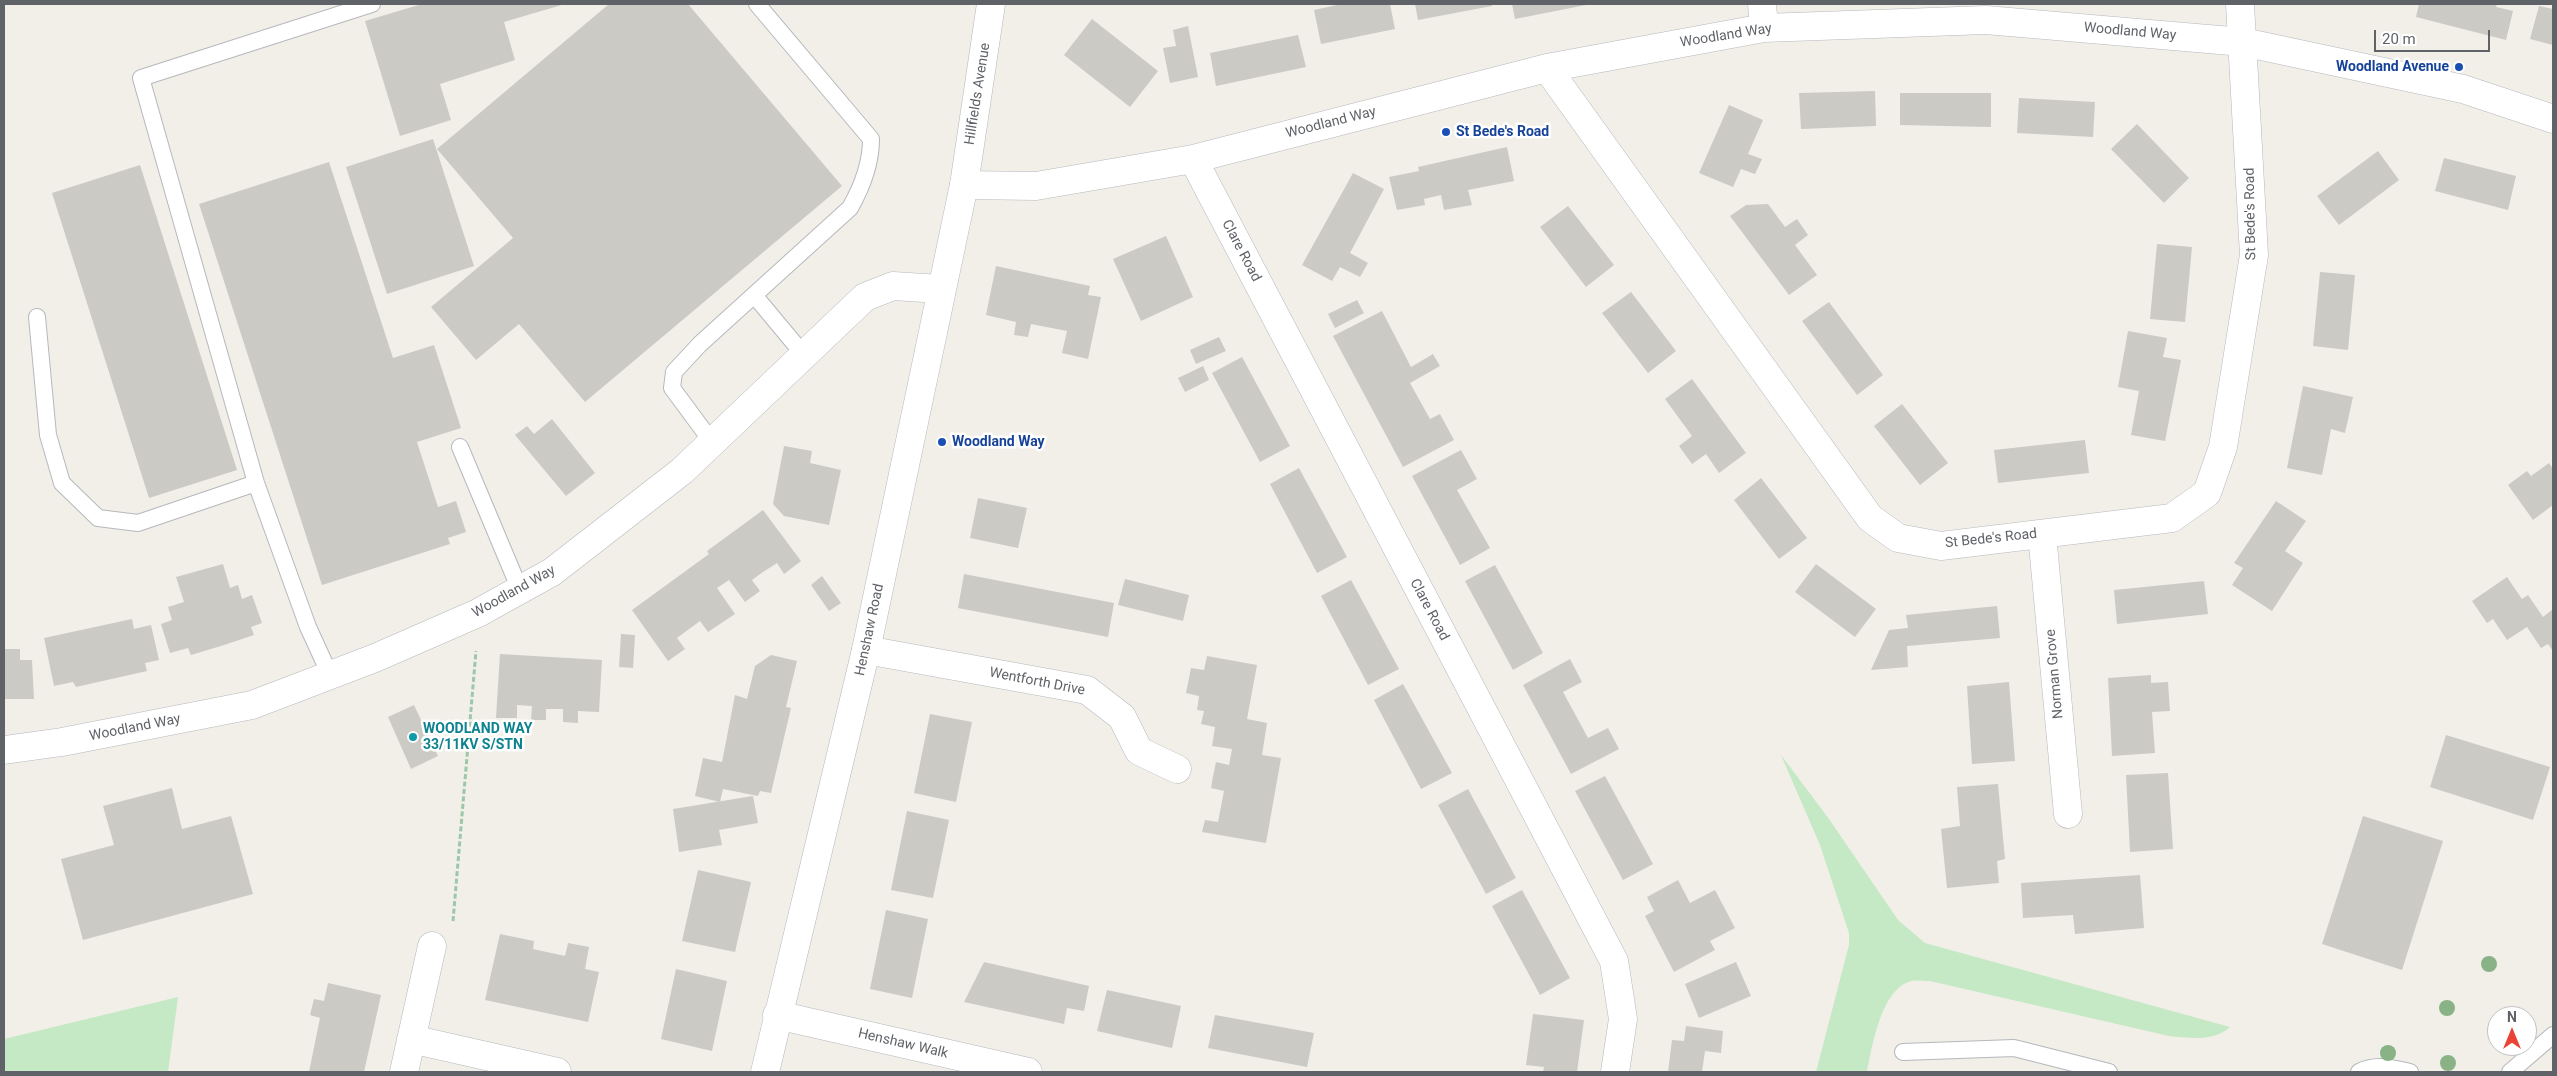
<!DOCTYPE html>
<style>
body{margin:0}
#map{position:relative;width:2557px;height:1076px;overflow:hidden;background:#f1efe8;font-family:Roboto,sans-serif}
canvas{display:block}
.frame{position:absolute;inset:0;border:5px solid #5f6368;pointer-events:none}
.north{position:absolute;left:2487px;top:1006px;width:50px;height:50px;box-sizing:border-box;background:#fff;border:1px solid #bfc1c3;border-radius:50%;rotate:0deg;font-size:14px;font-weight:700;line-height:20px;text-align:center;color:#5f6368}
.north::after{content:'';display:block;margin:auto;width:18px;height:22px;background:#ea4335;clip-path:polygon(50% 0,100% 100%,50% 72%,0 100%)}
.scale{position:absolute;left:2374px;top:30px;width:116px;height:22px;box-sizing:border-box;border:2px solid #5f6368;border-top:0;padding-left:6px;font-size:15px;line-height:18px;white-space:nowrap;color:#5f6368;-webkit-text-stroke:4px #fff;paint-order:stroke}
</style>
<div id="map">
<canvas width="2557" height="1076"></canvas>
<div class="frame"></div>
<div class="north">N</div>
<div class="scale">20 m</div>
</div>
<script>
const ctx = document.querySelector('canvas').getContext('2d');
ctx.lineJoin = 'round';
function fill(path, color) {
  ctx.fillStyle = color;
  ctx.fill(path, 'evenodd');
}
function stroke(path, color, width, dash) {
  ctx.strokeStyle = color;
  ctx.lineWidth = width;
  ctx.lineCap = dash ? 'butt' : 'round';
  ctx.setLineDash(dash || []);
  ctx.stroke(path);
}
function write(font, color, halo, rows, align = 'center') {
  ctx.font = font + ' Roboto,sans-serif';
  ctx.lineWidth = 5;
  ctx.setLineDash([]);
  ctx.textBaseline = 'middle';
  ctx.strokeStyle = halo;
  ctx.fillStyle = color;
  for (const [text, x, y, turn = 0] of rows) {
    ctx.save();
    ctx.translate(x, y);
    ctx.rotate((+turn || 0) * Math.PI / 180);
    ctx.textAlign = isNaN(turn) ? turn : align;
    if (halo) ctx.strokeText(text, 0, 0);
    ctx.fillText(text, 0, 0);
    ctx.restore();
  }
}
const green = new Path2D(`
 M 1781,755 L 1829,819 L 1898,920 L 1925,943 L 2230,1027 C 2213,1042 2191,1038 2169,1036 L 1930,981 C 1924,981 1916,980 1911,981 C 1881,989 1872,1047 1867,1072 L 1816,1072 L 1849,945 L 1849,933 L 1820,845 Z
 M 178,997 L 168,1072 L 4,1072 L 4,1039 Z`);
const building = new Path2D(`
 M 422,4 L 565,4 L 504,22 L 515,60 L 440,84 L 451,120 L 400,136 L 365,21 Z
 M 609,4 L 688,4 L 842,186 L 585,402 L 519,324 L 476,360 L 431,307 L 513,238 L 437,149 Z
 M 1342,4 L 1390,4 L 1395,29 L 1321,44 L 1314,10 Z
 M 1415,4 L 1492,4 L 1492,6 L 1418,20 Z
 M 1512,4 L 1586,4 L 1586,5 L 1515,19 Z
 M 2419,4 L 2497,4 L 2496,7 L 2513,11 L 2506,40 L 2416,17 Z
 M 2539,6 L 2553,9 L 2553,45 L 2530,39 Z
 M 1092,19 L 1158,71 L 1130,107 L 1064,55 Z
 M 1188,26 L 1198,77 L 1170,83 L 1163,48 L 1176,46 L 1173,30 Z
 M 1298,35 L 1306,67 L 1216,86 L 1210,53 Z
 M 1875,91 L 1876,126 L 1801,129 L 1799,93 Z
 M 1900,93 L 1991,93 L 1991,127 L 1900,125 Z
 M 2019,98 L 2095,102 L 2093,137 L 2017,133 Z
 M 1729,105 L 1763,120 L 1748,154 L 1762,159 L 1755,174 L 1741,169 L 1733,187 L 1699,173 Z
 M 2137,124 L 2189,178 L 2164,203 L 2111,149 Z
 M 433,139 L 474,266 L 387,294 L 346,167 Z
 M 1507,147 L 1514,181 L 1468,190 L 1472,205 L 1444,210 L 1441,195 L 1424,199 L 1425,205 L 1397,210 L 1389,177 L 1419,171 L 1418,167 Z
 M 2378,151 L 2399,180 L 2339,225 L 2317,196 Z
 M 2444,158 L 2516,176 L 2508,210 L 2435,191 Z
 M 329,162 L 393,358 L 434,345 L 461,428 L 417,442 L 438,507 L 456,501 L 466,532 L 448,538 L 450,544 L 322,585 L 199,204 Z
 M 140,165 L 237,470 L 149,498 L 52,193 Z
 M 1353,173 L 1384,189 L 1350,253 L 1368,263 L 1360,277 L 1340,267 L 1332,281 L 1302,265 Z
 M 1768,204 L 1785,227 L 1797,219 L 1808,235 L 1795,245 L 1817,275 L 1789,295 L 1730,216 L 1746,205 Z
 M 1568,206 L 1614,265 L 1586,287 L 1540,227 Z
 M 1166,236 L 1193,297 L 1141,321 L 1113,259 Z
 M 2157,244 L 2192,247 L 2185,322 L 2150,319 Z
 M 996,266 L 1090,286 L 1088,295 L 1101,297 L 1088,359 L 1062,353 L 1067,331 L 1031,324 L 1028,337 L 1014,335 L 1016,322 L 986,315 Z
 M 2320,272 L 2355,275 L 2348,350 L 2313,346 Z
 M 1631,292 L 1676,351 L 1648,373 L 1602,313 Z
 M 1357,300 L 1364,313 L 1335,328 L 1328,314 Z
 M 1829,302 L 1883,375 L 1857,395 L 1802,321 Z
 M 1382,311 L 1411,367 L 1433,354 L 1440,366 L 1410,383 L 1430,419 L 1440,414 L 1454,440 L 1403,467 L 1333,336 Z
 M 2128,331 L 2167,338 L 2163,357 L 2181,360 L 2165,441 L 2131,435 L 2139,391 L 2118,387 Z
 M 1219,337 L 1226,351 L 1196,364 L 1190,350 Z
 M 1242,357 L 1290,446 L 1260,462 L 1212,373 Z
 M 1203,366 L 1209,380 L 1185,392 L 1178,378 Z
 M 1692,379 L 1746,453 L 1719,473 L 1706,454 L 1692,464 L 1679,446 L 1692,436 L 1665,399 Z
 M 2303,386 L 2353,397 L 2345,433 L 2331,429 L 2322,475 L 2287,468 Z
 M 1902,404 L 1948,463 L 1920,485 L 1874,426 Z
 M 552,419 L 595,473 L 566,496 L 515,435 L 527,426 L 534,434 Z
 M 2085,440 L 2089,473 L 1998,483 L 1994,450 Z
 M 784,446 L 812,451 L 810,463 L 841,470 L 829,525 L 784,516 L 773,504 Z
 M 1461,450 L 1477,479 L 1457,490 L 1490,548 L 1460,565 L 1412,476 Z
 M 2549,463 L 2553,469 L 2553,505 L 2533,520 L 2508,485 L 2527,471 L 2531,476 Z
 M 1299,468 L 1347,557 L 1317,573 L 1270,484 Z
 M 1761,478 L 1807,538 L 1779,559 L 1734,500 Z
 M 978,498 L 1027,508 L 1018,548 L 970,538 Z
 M 2276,501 L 2306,521 L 2285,551 L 2303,563 L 2272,611 L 2232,585 L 2243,568 L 2234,563 Z
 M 763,510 L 801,561 L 784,574 L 777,563 L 763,572 L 752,580 L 760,591 L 745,602 L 729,580 L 717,588 L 735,614 L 708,632 L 700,621 L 677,638 L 685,649 L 668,661 L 632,610 L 709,554 L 707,551 Z
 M 223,564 L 230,588 L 238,585 L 242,599 L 252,595 L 262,623 L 251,627 L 254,635 L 221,646 L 191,655 L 188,648 L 170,653 L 161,624 L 172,620 L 168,607 L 184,602 L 176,577 Z
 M 1816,564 L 1876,609 L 1855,637 L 1795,592 Z
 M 1495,565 L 1543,653 L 1513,670 L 1465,581 Z
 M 964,574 L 1114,603 L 1108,637 L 958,608 Z
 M 822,576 L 841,603 L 829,611 L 811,585 Z
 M 2507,577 L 2522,599 L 2528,595 L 2543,617 L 2553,609 L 2553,651 L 2548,644 L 2541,648 L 2527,627 L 2507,640 L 2493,619 L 2487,623 L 2472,601 Z
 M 1125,579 L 1189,595 L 1183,621 L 1118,605 Z
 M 1351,580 L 1399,669 L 1368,685 L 1321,596 Z
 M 2204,581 L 2208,614 L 2117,624 L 2114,590 Z
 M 1997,606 L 2000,638 L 1907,646 L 1908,667 L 1871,670 L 1889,630 L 1908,628 L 1906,615 Z
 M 132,619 L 134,629 L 151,625 L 159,660 L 145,663 L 147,671 L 76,687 L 73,682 L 54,686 L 44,638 Z
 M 621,634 L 635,635 L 633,668 L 619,667 Z
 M 4,649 L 20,649 L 20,660 L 32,660 L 34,699 L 4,699 Z
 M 500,654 L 602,660 L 599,712 L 578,711 L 578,723 L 563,722 L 563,709 L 546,709 L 546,720 L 531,720 L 532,706 L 517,705 L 517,718 L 496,718 Z
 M 771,655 L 797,661 L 786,707 L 791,708 L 771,793 L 760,791 L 758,796 L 723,789 L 720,802 L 695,796 L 703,758 L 722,762 L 735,695 L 747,699 L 755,666 Z
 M 1207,656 L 1257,665 L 1247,719 L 1267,723 L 1262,755 L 1281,758 L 1266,843 L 1202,832 L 1205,820 L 1218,822 L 1224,791 L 1211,788 L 1213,776 L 1216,762 L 1229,765 L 1232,749 L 1212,746 L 1215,727 L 1201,724 L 1204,711 L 1197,710 L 1199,696 L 1186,693 L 1191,668 L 1204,670 Z
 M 1570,659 L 1582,682 L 1563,692 L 1588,738 L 1608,728 L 1619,749 L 1571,774 L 1523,685 Z
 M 2151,675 L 2151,683 L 2168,682 L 2170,711 L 2152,712 L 2155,753 L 2112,756 L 2108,678 Z
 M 2009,682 L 2015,761 L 1972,764 L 1967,686 Z
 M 1403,684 L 1452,773 L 1421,789 L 1374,700 Z
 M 414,705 L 438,756 L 411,769 L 388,717 Z
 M 930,714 L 972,722 L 956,802 L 914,793 Z
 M 2446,735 L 2550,767 L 2533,820 L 2430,787 Z
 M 2168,773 L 2173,849 L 2130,852 L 2126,775 Z
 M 1605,776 L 1653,864 L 1623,880 L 1575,791 Z
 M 1998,784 L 2005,859 L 1997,861 L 1999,883 L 1947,888 L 1941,829 L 1960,826 L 1957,787 Z
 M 172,788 L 182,829 L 231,816 L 253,894 L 83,940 L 61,859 L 114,845 L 103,806 Z
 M 1468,789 L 1516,878 L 1486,894 L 1438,805 Z
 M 753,796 L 758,823 L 719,830 L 722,845 L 679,852 L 673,809 Z
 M 907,811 L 949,820 L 933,898 L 891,890 Z
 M 2363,816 L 2443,841 L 2402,970 L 2322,944 Z
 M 698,870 L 751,882 L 735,952 L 682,941 Z
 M 2140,875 L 2144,928 L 2075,934 L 2073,915 L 2023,918 L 2021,883 Z
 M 1678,880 L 1690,903 L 1715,890 L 1735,928 L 1710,941 L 1715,950 L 1674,972 L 1645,916 L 1654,911 L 1647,897 Z
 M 1522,890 L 1570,978 L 1540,995 L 1492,906 Z
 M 886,910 L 928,919 L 912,998 L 870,989 Z
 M 500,934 L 534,941 L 533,949 L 565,956 L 568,943 L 589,947 L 585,969 L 599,972 L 588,1022 L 485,1000 Z
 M 984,962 L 1089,986 L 1084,1011 L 1067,1008 L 1064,1024 L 964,1002 Z
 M 1736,962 L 1751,996 L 1699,1018 L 1685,984 Z
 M 676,969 L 727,981 L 712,1051 L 661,1039 Z
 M 328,983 L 381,995 L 364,1072 L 309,1072 L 320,1018 L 310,1015 L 314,999 L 324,1001 Z
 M 1107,990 L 1181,1006 L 1172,1048 L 1097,1031 Z
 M 1533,1014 L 1584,1020 L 1577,1072 L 1543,1072 L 1544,1067 L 1526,1065 Z
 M 1215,1015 L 1314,1033 L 1307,1067 L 1208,1048 Z
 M 1686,1026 L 1723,1031 L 1721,1053 L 1705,1051 L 1702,1072 L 1668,1072 L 1672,1040 L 1684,1041 Z`);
const path = new Path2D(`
 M 453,921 L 476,651`);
const service = new Path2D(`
 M 754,295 L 804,355
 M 37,317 L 48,435 L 62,483 L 98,518 L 138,523 L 256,483
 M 712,442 L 672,388 L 674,372 L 700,344 L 850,208 C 862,187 871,163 871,139 L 757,4
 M 460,447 L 520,590
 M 330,675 L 308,627 L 256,483 L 141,78 L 372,4
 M 1903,1052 L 2014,1048 L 2109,1072
 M 2359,1072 C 2376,1063 2392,1068 2410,1072
 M 2510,1072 L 2553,1035`);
const minor = new Path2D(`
 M 1762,4 L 1764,28
 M 1547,68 L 1870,518 L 1898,538 L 1941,546 L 2172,518 L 2207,493 L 2223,447 L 2254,255 L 2240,4
 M 1193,159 L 1614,961 L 1623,1019 L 1615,1072
 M 964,185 L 1036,186 L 1193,159 L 1547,68 L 1764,28 L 1986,20 L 2243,42 L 2463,89 L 2553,119
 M 2042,534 L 2068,814
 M 866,650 L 1087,690 L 1122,717 L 1139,751 L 1177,769
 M 4,750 L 62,742 L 252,705 L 375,658 L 478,613 L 552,572 L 682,471 L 865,297 L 893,286 L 940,289
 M 777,1015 L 1028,1072
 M 411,1039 L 557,1072
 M 404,1072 L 432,946`);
const tertiary = new Path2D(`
 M 765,1072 L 866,650 L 964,185 L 991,4`);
const trees = [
 [2489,964],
 [2447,1008],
 [2388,1053],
 [2448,1063]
];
const markers = [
 [2459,67,5,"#1a4fb4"],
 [1446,132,5,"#1a4fb4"],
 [942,442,5,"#1a4fb4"],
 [413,737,5,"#0f9aa8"]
];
const streetNames = [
 ["Woodland Way",2130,32,5],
 ["Woodland Way",1726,36,-9],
 ["Hillfields Avenue",978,94,-81],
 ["Woodland Way",1331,123,-14],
 ["St Bede's Road",2251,214,-91],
 ["Clare Road",1241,251,62],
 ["St Bede's Road",1991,539,-6],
 ["Woodland Way",514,592,-29],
 ["Clare Road",1429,610,62],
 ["Henshaw Road",870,630,-78],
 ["Norman Grove",2055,674,-95],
 ["Wentforth Drive",1037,682,11],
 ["Woodland Way",135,728,-11],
 ["Henshaw Walk",903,1044,13]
];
const transitNames = [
 ["Woodland Avenue",2449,67,"right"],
 ["St Bede's Road",1456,132],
 ["Woodland Way",952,442]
];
const cultureNames = [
 ["WOODLAND WAY",423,729],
 ["33/11KV S/STN",423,745]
];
fill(green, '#c5e8c5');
fill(building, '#cccac5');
stroke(service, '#b5b8bc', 18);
stroke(minor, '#b5b8bc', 29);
stroke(tertiary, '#b5b8bc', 29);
stroke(path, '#9cc7a9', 3, [5, 2.5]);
stroke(service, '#fff', 16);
stroke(minor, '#fff', 28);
stroke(tertiary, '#fff', 28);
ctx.fillStyle = '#89b387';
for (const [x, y] of trees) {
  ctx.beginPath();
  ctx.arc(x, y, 8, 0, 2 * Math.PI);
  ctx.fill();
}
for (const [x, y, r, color] of markers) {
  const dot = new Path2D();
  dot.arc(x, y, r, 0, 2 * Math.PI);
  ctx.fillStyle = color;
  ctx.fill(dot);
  stroke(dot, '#fff', 2);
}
write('14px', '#5f6368', '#fff', streetNames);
write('bold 14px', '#164399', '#fff', transitNames, 'left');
write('bold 14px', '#0d838f', '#fff', cultureNames, 'left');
</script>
